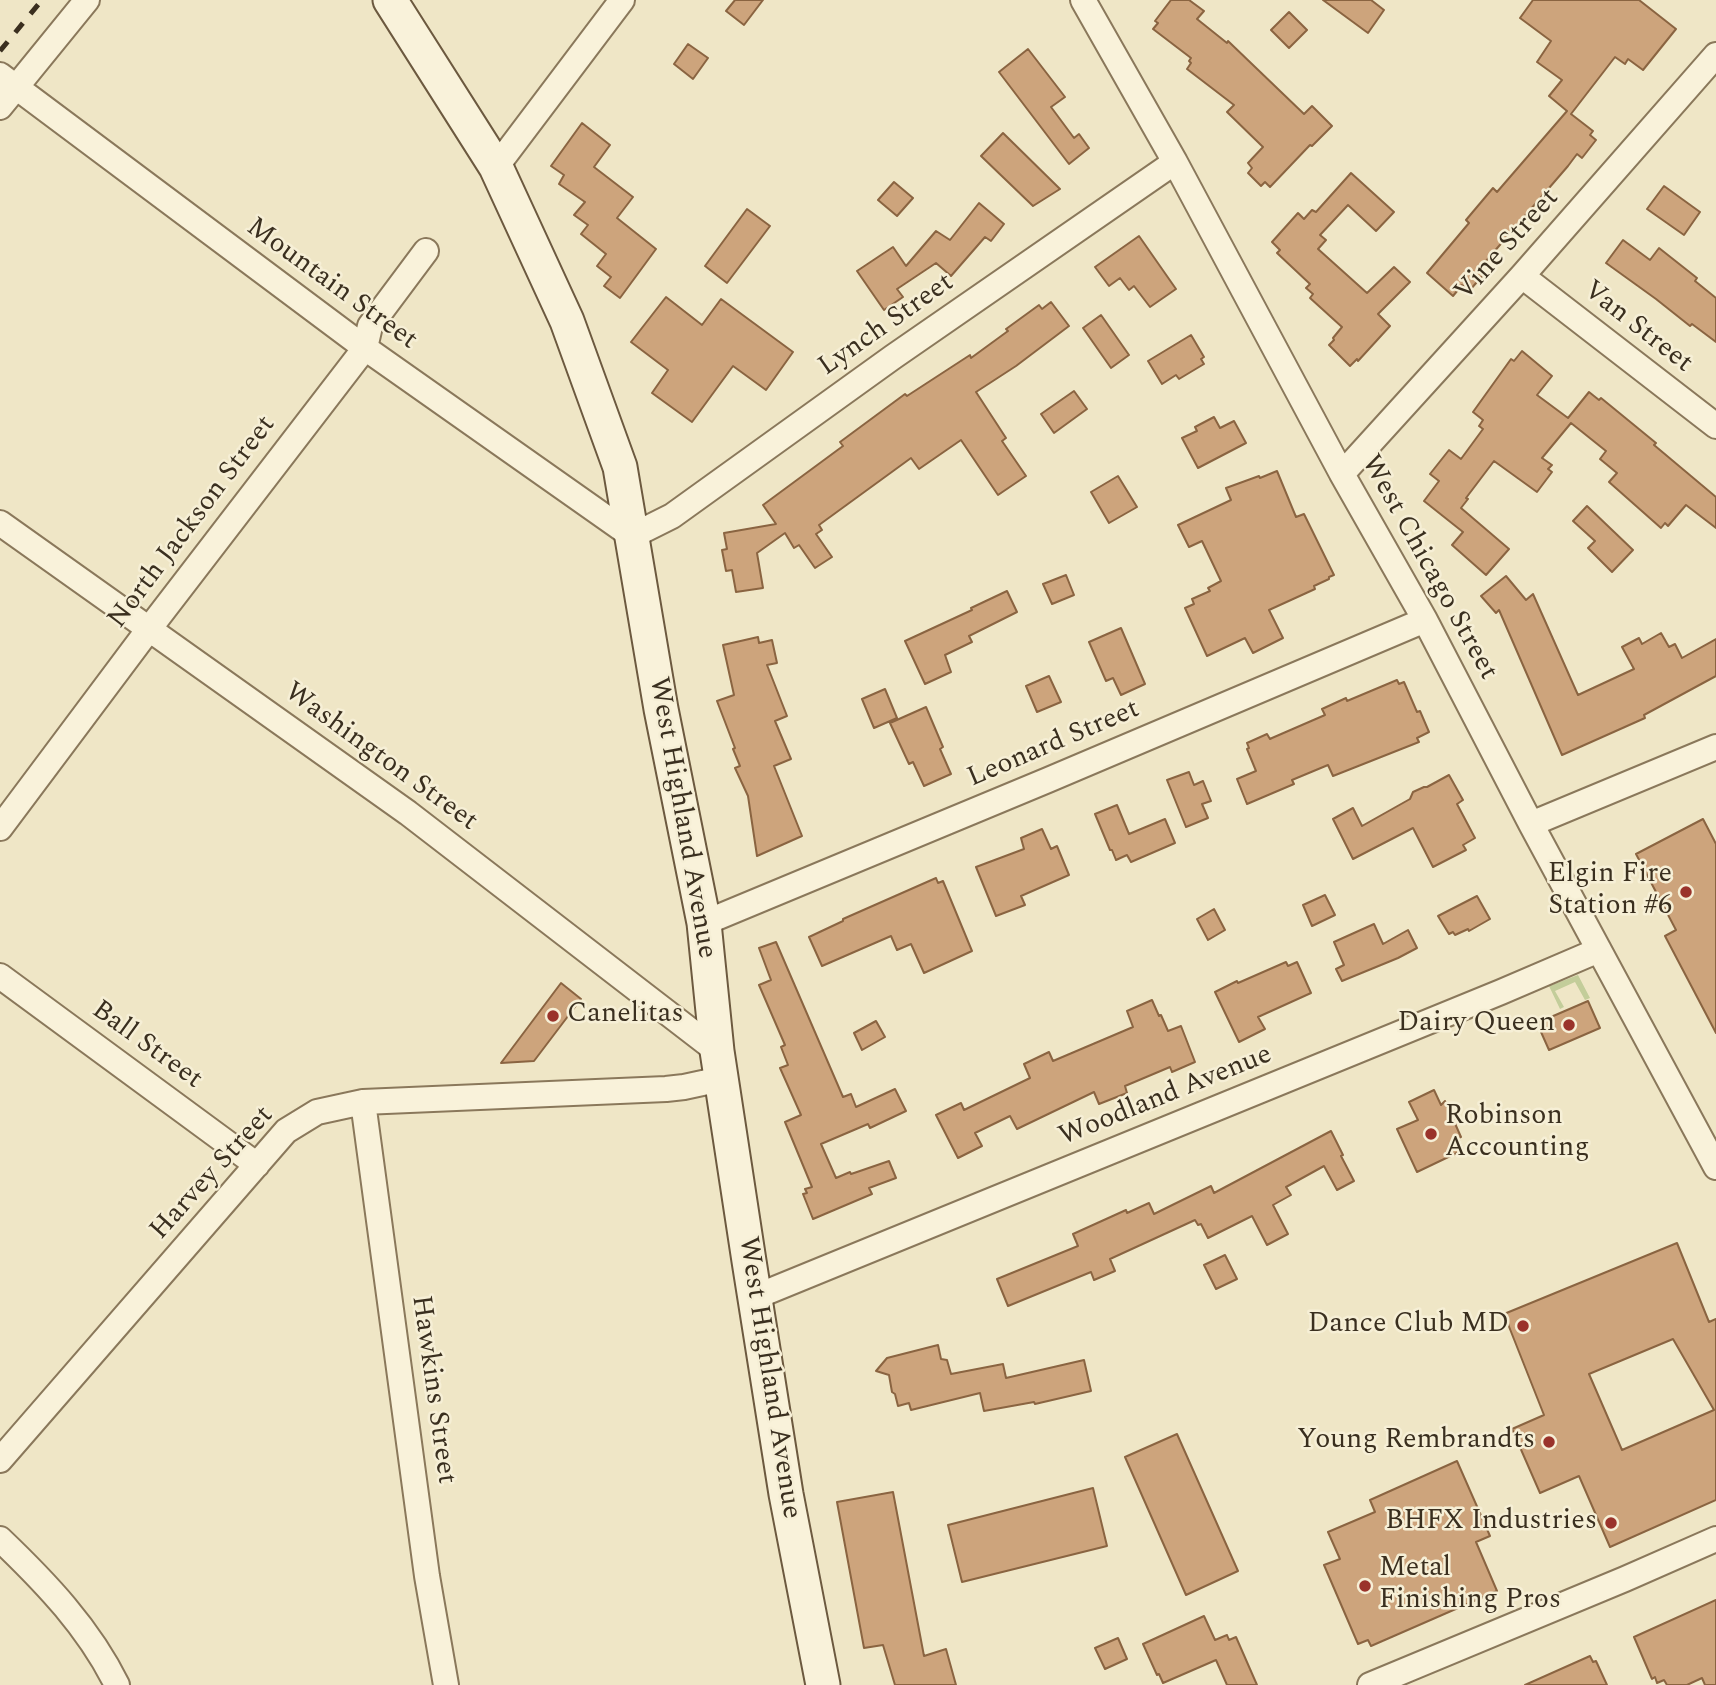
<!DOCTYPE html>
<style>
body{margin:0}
canvas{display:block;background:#efe6c6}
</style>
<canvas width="1716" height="1685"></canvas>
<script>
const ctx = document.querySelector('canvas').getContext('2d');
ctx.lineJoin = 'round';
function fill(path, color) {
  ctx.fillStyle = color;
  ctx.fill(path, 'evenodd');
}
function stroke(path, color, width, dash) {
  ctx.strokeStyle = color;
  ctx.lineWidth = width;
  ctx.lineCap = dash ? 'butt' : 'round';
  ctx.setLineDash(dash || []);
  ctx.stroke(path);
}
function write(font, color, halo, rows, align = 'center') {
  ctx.font = font + ' Spectral,serif';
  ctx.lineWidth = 5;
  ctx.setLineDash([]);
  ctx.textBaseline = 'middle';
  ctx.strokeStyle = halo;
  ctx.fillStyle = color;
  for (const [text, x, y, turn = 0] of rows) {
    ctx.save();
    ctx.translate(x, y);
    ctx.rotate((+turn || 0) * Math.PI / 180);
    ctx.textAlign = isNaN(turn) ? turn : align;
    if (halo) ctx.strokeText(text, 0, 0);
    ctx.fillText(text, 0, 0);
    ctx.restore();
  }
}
const green = new Path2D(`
 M 1578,975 L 1590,998 L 1585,1000 L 1575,982 L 1555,991 L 1564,1007 L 1560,1009 L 1549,986 Z`);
const building = new Path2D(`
 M 735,0 L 763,0 L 744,25 L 726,11 Z
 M 1171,0 L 1189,0 L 1204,11 L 1197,19 L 1227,43 L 1228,41 L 1304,114 L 1312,106 L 1332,126 L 1312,146 L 1310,145 L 1270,187 L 1265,182 L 1261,186 L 1248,173 L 1252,168 L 1248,163 L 1263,147 L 1227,112 L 1234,105 L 1187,69 L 1191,63 L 1189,61 L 1191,58 L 1153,29 L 1158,23 L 1155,21 Z
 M 1323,0 L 1371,0 L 1384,10 L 1368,33 Z
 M 1533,0 L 1639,0 L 1676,29 L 1643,70 L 1628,59 L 1625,64 L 1615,57 L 1571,114 L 1593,131 L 1590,135 L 1596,140 L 1582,158 L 1577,154 L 1568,166 L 1480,268 L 1478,270 L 1483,275 L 1470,290 L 1462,285 L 1453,296 L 1427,273 L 1469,223 L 1466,220 L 1493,188 L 1497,192 L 1567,111 L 1549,96 L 1562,80 L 1537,62 L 1551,41 L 1520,18 Z
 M 1289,12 L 1307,30 L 1289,48 L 1271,30 Z
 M 688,44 L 708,58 L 693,79 L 674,64 Z
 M 1028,49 L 1065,97 L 1051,107 L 1074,138 L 1079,134 L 1089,148 L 1069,164 L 999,72 Z
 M 582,123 L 610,145 L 594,167 L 633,197 L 617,218 L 656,249 L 620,298 L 604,286 L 611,277 L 597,266 L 606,254 L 581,234 L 588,225 L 574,215 L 585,202 L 559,184 L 564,175 L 551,166 Z
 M 1003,133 L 1060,189 L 1033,206 L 981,156 Z
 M 1351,173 L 1394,212 L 1376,231 L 1348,205 L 1320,235 L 1326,240 L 1318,249 L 1367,293 L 1394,267 L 1410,282 L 1378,314 L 1390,326 L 1358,361 L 1357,359 L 1350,366 L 1329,345 L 1334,340 L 1333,338 L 1342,327 L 1310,298 L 1313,294 L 1306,288 L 1310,284 L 1277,253 L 1280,250 L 1272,242 L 1298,213 L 1304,219 L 1312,210 L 1316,212 Z
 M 894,182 L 913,198 L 897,216 L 878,200 Z
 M 1664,186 L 1700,212 L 1684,235 L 1647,209 Z
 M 979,203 L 1004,224 L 991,241 L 985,237 L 951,276 L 936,263 L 897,289 L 903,297 L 884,310 L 857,271 L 893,247 L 906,266 L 936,231 L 950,240 Z
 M 747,209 L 770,226 L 727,283 L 705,266 Z
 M 1139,236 L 1176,289 L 1150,307 L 1134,286 L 1129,290 L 1120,278 L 1109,286 L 1095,267 Z
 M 1623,240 L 1650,260 L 1659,248 L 1697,278 L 1695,281 L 1716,298 L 1716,342 L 1692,324 L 1690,326 L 1656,299 L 1606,263 Z
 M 666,297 L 702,325 L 721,299 L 793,352 L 766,390 L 733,366 L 692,422 L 652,393 L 668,370 L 631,342 Z
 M 1051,302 L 1069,326 L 1016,366 L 976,392 L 1006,438 L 1002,441 L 1026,476 L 998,495 L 961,440 L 919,469 L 911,458 L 819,525 L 822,530 L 816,534 L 832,557 L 815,568 L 799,545 L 794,548 L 785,533 L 757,553 L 763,588 L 736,592 L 732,570 L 726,571 L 722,550 L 727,549 L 724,533 L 776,524 L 763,505 L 843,446 L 840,442 L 905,394 L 907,396 L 970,355 L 971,358 L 1008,331 L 1006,329 L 1039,305 L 1042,309 Z
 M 1101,315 L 1129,355 L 1111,368 L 1083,328 Z
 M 1191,335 L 1204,357 L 1201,359 L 1204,364 L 1179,379 L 1176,375 L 1162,384 L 1148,361 Z
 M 1522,351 L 1552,376 L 1537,395 L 1568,418 L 1589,392 L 1599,400 L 1601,398 L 1656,443 L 1654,445 L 1716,497 L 1716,528 L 1686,505 L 1668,526 L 1665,523 L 1661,528 L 1609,482 L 1617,473 L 1600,459 L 1606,451 L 1571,423 L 1542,458 L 1552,465 L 1548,469 L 1552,472 L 1537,492 L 1494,461 L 1466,498 L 1468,499 L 1461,508 L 1509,549 L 1486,575 L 1452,545 L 1463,532 L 1424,501 L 1439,481 L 1430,474 L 1449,450 L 1461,459 L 1483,429 L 1479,426 L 1483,420 L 1473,412 L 1511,359 L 1514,361 Z
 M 1074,391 L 1087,409 L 1054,433 L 1041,414 Z
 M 1214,417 L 1220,428 L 1234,421 L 1246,443 L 1198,468 L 1182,438 L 1197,431 L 1195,427 Z
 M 1277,471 L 1296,517 L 1304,514 L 1334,575 L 1329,577 L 1329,579 L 1314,586 L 1315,589 L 1269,610 L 1283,638 L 1253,653 L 1245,638 L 1207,656 L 1185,608 L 1194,604 L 1192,599 L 1210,591 L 1208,588 L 1221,581 L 1202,541 L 1189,547 L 1178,525 L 1231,500 L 1226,488 L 1259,476 L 1260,478 Z
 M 1118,476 L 1137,507 L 1109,523 L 1091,492 Z
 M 1587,506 L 1633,550 L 1612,572 L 1588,548 L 1595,541 L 1573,521 Z
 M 1066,575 L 1074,595 L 1052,604 L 1043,584 Z
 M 1506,576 L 1526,600 L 1533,594 L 1578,695 L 1634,669 L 1622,647 L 1639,638 L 1642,644 L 1661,633 L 1669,647 L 1675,644 L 1682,658 L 1716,639 L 1716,676 L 1644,715 L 1645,718 L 1562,755 L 1499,610 L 1496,613 L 1481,596 Z
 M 1007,591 L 1017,612 L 969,636 L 972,642 L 945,655 L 951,672 L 925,684 L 905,641 L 972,610 L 971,608 Z
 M 1121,628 L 1145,684 L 1121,695 L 1113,678 L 1106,681 L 1089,642 Z
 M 758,637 L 759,643 L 772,640 L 777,663 L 767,665 L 787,716 L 775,721 L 791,759 L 774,766 L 802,836 L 757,856 L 748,796 L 735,768 L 740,766 L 733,749 L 735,748 L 717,701 L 734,695 L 723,645 Z
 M 1049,676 L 1061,702 L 1037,712 L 1026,686 Z
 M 1397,680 L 1399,684 L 1404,682 L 1417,712 L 1420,711 L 1429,732 L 1417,738 L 1419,742 L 1333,776 L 1328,765 L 1292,780 L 1294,784 L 1247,804 L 1237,779 L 1256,771 L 1247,749 L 1249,748 L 1247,743 L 1267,734 L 1270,739 L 1272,738 L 1325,715 L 1322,709 L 1346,698 L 1347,701 Z
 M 885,689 L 897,718 L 874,728 L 862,699 Z
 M 926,707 L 943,747 L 940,749 L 951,774 L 924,786 L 913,762 L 909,764 L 890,723 Z
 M 1189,772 L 1194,785 L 1203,781 L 1211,801 L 1202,804 L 1208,818 L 1186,827 L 1167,780 Z
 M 1449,775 L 1463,800 L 1457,804 L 1475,838 L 1463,845 L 1466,850 L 1433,867 L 1413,828 L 1353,859 L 1333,819 L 1353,808 L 1362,826 L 1410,799 L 1413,792 L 1424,787 L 1427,787 Z
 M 1117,805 L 1129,834 L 1165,819 L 1175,843 L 1131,862 L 1127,855 L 1116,860 L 1112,850 L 1110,850 L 1095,814 Z
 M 1703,819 L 1716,844 L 1716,1033 L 1665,936 L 1676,930 L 1636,854 Z
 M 1042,829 L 1051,849 L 1057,846 L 1069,875 L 1021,896 L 1025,905 L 996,916 L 976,867 L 1024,849 L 1021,838 Z
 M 936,878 L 938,883 L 943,881 L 972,951 L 924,973 L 911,944 L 897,950 L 891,936 L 822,966 L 809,937 L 843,921 L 843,919 Z
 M 1325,895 L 1335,915 L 1312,926 L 1303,905 Z
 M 1477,896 L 1490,919 L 1469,931 L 1468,929 L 1455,935 L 1453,932 L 1449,934 L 1438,916 Z
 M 1214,909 L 1225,930 L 1208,940 L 1197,919 Z
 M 1374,924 L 1383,944 L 1408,930 L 1417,948 L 1398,958 L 1342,981 L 1336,969 L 1344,965 L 1334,942 Z
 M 776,942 L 843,1097 L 851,1094 L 856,1107 L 895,1089 L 906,1111 L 870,1128 L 868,1124 L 821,1144 L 836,1178 L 850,1172 L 851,1174 L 857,1172 L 889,1161 L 896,1178 L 869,1188 L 872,1194 L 813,1219 L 803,1194 L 807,1193 L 805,1189 L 812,1187 L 785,1122 L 801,1115 L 780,1068 L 788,1065 L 781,1047 L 785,1045 L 759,985 L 771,980 L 759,948 Z
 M 1286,962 L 1288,966 L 1297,962 L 1311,993 L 1258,1017 L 1265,1029 L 1239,1042 L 1215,992 L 1237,981 L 1238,983 Z
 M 561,983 L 581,999 L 534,1061 L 501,1063 Z
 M 1152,1000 L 1159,1016 L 1161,1015 L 1168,1031 L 1181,1026 L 1195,1062 L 1172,1072 L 1170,1067 L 1125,1086 L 1127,1093 L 1099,1104 L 1094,1092 L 1017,1129 L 1010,1116 L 975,1133 L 982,1146 L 958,1158 L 936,1115 L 961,1103 L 964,1110 L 1030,1078 L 1024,1064 L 1049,1052 L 1053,1061 L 1133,1027 L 1127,1011 Z
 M 1588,1001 L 1600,1028 L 1549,1050 L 1537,1023 Z
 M 876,1021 L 885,1037 L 862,1050 L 854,1033 Z
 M 1434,1090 L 1441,1105 L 1445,1101 L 1461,1137 L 1458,1138 L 1463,1150 L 1417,1172 L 1397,1129 L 1418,1120 L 1409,1102 Z
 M 1331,1131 L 1343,1155 L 1341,1156 L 1354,1181 L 1337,1190 L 1324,1166 L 1286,1187 L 1291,1195 L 1273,1205 L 1288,1234 L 1267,1245 L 1252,1216 L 1208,1238 L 1201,1224 L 1198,1225 L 1195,1220 L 1110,1259 L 1115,1271 L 1094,1280 L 1091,1272 L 1008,1306 L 997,1279 L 1078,1246 L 1073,1234 L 1126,1210 L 1127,1213 L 1149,1203 L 1154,1214 L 1211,1186 L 1214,1193 Z
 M 1677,1243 L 1709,1322 L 1716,1319 L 1716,1500 L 1610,1547 L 1579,1476 L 1540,1493 L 1512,1429 L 1544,1415 L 1504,1314 ZM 1673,1339 L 1714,1410 L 1622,1450 L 1589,1374 Z
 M 1225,1255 L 1237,1279 L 1216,1289 L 1204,1265 Z
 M 938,1345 L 941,1359 L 947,1360 L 951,1374 L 1003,1364 L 1006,1378 L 1084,1360 L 1091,1391 L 1035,1404 L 1034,1402 L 984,1411 L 980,1393 L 911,1410 L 909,1403 L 898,1406 L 895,1394 L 892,1392 L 889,1375 L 876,1371 L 887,1358 Z
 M 1177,1434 L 1238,1571 L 1186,1595 L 1125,1457 Z
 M 1457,1461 L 1490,1536 L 1476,1542 L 1497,1591 L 1371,1646 L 1368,1640 L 1358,1644 L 1324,1565 L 1340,1559 L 1328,1532 L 1375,1512 L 1370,1500 Z
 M 1093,1488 L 1107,1546 L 962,1582 L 948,1525 Z
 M 893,1492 L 924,1656 L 946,1649 L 956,1685 L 895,1685 L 883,1645 L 864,1648 L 837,1502 Z
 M 1716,1600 L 1716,1685 L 1705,1685 L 1702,1678 L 1687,1685 L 1667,1685 L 1664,1680 L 1657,1683 L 1655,1677 L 1652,1679 L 1634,1637 Z
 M 1204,1616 L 1215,1640 L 1227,1635 L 1229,1640 L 1236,1637 L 1257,1685 L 1227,1685 L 1216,1660 L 1163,1683 L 1159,1674 L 1157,1675 L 1143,1644 Z
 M 1118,1638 L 1127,1659 L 1105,1669 L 1095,1648 Z
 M 1590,1656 L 1593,1662 L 1596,1661 L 1607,1685 L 1525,1685 Z`);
const street = new Path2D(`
 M 1083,0 L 1175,162 L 1342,474 L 1425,620 L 1531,824 L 1716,1167
 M 0,75 L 365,348 L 632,536 L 672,516 L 893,357 L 1175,162
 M 0,107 L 87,0
 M 496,167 L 622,0
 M 1522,276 L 1716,426
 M 1342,474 L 1522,276 L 1716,55
 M 0,523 L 408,813 L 717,1051
 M 1531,824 L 1716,747
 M 0,828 L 149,629 L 365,348 L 370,326 L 426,251
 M 704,923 L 1048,780 L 1425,620
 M 0,976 L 257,1165
 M 363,1102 L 427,1576 L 446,1685
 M 755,1297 L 1501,992 L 1599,950
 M 0,1460 L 286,1131 L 317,1112 L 363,1102 L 666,1089 L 684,1087 L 721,1079
 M 0,1539 C 46,1583 89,1628 117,1685
 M 1370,1685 L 1625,1579 L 1716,1539`);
const secondary = new Path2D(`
 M 390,0 L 496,167 L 567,321 L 620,467 L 661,709 L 704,923 L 717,1051 L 749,1261 L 786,1494 L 823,1685`);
const rail = new Path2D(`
 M 0,51 L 42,0`);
const markers = [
 [1686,892,7,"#9a332b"],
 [553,1016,7,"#9a332b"],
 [1569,1025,7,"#9a332b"],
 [1431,1134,7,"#9a332b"],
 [1523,1326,7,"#9a332b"],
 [1549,1442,7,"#9a332b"],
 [1611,1523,7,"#9a332b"],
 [1365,1586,7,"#9a332b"]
];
const streetNames = [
 ["Vine Street",1508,246,-48],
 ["Mountain Street",331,285,36],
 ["Lynch Street",887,326,-35],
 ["Van Street",1637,328,38],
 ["North Jackson Street",193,523,-53],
 ["West Chicago Street",1428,568,61],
 ["Leonard Street",1054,745,-23],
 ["Washington Street",380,758,36],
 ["West Highland Avenue",681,818,80],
 ["Ball Street",146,1046,36],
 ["Woodland Avenue",1166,1097,-22],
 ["Harvey Street",213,1174,-48],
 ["West Highland Avenue",768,1378,81],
 ["Hawkins Street",432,1390,82]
];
const poiNames = [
 ["Elgin Fire",1672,876],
 ["Station #6",1672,908],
 ["Canelitas",567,1016,"left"],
 ["Dairy Queen",1555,1025],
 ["Robinson",1445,1118,"left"],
 ["Accounting",1445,1150,"left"],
 ["Dance Club MD",1509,1326],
 ["Young Rembrandts",1535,1442],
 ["BHFX Industries",1597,1523],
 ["Metal",1379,1570,"left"],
 ["Finishing Pros",1379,1602,"left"]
];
fill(green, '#c3cd9a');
fill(building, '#cda47c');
stroke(building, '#8a6441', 2);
stroke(street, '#8a785b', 28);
stroke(secondary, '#6c593f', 37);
stroke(street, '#f9f2da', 24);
stroke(secondary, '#f9f2da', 33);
stroke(rail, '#3a2f1f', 5, [12, 12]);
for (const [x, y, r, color] of markers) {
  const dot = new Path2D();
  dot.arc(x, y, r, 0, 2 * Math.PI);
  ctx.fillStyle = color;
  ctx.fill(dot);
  stroke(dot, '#f6efd6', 2.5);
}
write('28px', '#3a2f1f', '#f6efd6', streetNames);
write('28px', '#3a2f1f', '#f6efd6', poiNames, 'right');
</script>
